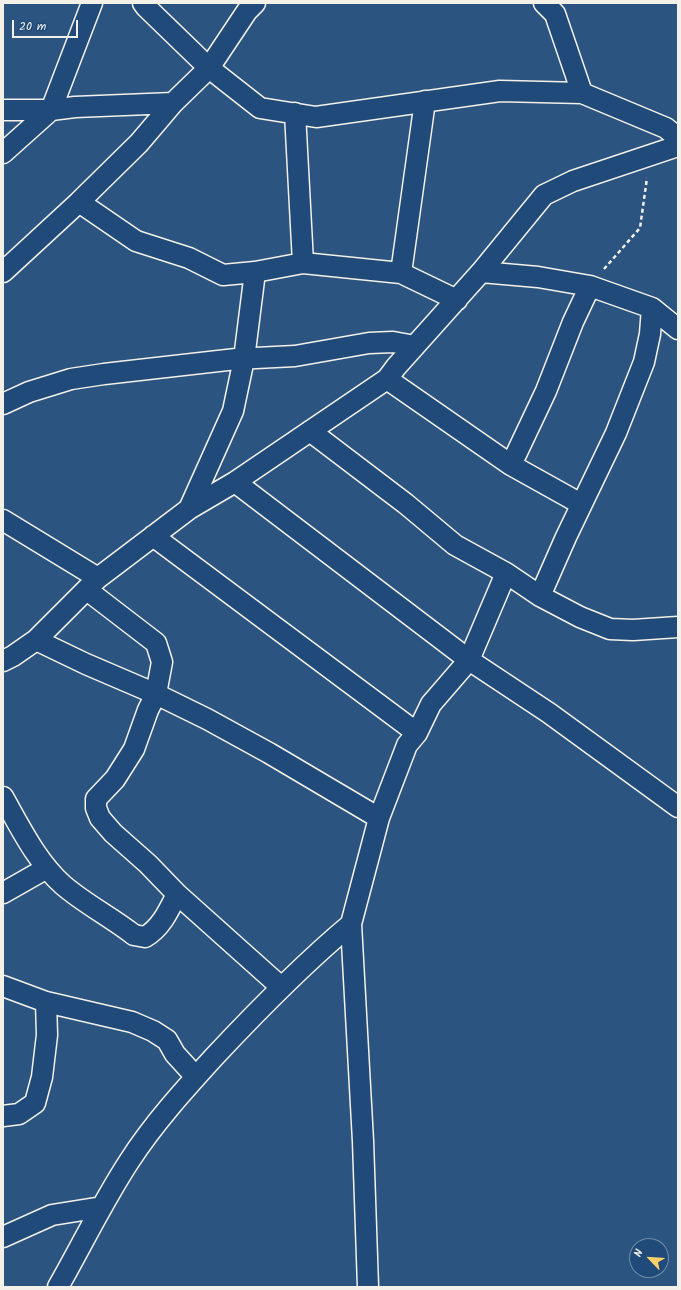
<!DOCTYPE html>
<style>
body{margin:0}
#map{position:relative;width:681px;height:1290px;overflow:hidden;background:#2c5481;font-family:Kalam,sans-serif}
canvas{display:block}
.frame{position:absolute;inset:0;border:4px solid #f4f1e8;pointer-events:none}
.north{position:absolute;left:629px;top:1238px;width:40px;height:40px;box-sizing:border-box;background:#1f4a7a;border:1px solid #748da6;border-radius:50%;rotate:295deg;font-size:11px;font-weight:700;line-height:16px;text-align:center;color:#f4f1e8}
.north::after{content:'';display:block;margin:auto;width:14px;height:18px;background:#ffd166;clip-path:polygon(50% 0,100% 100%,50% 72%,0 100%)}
.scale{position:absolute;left:12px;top:20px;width:66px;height:18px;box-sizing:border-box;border:2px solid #f4f1e8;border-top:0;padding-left:5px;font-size:12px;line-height:14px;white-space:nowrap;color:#f4f1e8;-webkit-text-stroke:3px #1f4a7a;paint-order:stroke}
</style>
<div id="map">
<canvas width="681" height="1290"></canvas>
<div class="frame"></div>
<div class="north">N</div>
<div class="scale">20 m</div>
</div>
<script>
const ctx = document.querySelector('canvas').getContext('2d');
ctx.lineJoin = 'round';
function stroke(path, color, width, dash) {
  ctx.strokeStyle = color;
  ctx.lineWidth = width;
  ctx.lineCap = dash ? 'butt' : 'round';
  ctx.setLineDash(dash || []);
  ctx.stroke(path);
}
const path = new Path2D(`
 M 604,269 L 640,228 L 647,178`);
const minor = new Path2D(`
 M 143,3 L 146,7 L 209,68 L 260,108 L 316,117 L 500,91 L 582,93 L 666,128 L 678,138
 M 544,3 L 555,14 L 582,93
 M 3,110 L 51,110 L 75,107 L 173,103
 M 295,113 L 303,263
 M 3,153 L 51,110 L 92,3
 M 79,202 L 136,241 L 189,258 L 223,275 L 255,272 L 303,263 L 401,273 L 457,300
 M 3,272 L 79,202 L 139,143 L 173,103 L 209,68 L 247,11 L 255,3
 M 481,272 L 538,277 L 590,286 L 652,308 L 678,329
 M 401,273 L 425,101
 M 387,379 L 511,465
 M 3,404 L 29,392 L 71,379 L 104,374 L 236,359 L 295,356 L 369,343 L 393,342 L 415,346
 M 310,431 L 406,504 L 455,545 L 506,573 L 540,596 L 580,617 L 610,629 L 633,630 L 678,627
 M 235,482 L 469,660 L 549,713 L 678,807
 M 581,504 L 511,465 L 546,391 L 573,322 L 590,286
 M 189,509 L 233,411 L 244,359 L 255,272
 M 3,520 L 98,578
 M 153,536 L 417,733
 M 87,590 L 156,643 L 162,662 L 156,694 L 148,710 L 134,749 L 115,779 L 96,799 L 96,808 L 100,818 L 113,833 L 148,864 L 177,894 L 281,987
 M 540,596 L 566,537 L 616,433 L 644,362 L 650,334 L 652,308
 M 36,640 L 86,664 L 156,694 L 207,719 L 269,753 L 379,818
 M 3,661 L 13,656 L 36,640 L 98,578 L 189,509 L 235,482 L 387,379 L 396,367 L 481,272 L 544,195 L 573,181 L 678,146
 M 3,797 C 20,827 37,862 63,885 C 85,904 111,917 134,935 L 145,937 C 161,928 169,910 177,894
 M 3,893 L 47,868
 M 3,986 L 46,1002 L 132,1022 L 153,1031 L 167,1040 L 175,1054 L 196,1077
 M 3,1116 L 19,1114 L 35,1103 L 42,1077 L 47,1035 L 46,1002
 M 3,1237 L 52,1215 L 102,1207
 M 58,1287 C 82,1245 103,1201 130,1160 C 154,1123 184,1090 214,1057 C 258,1010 302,965 351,924
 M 368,1287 L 363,1141 L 351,924 L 379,818 L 407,745 L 417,733 L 431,704 L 469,660 L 506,573`);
stroke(minor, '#f4f1e8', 23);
stroke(path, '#f4f1e8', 2.5, [4, 3]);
stroke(minor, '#1f4a7a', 20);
</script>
